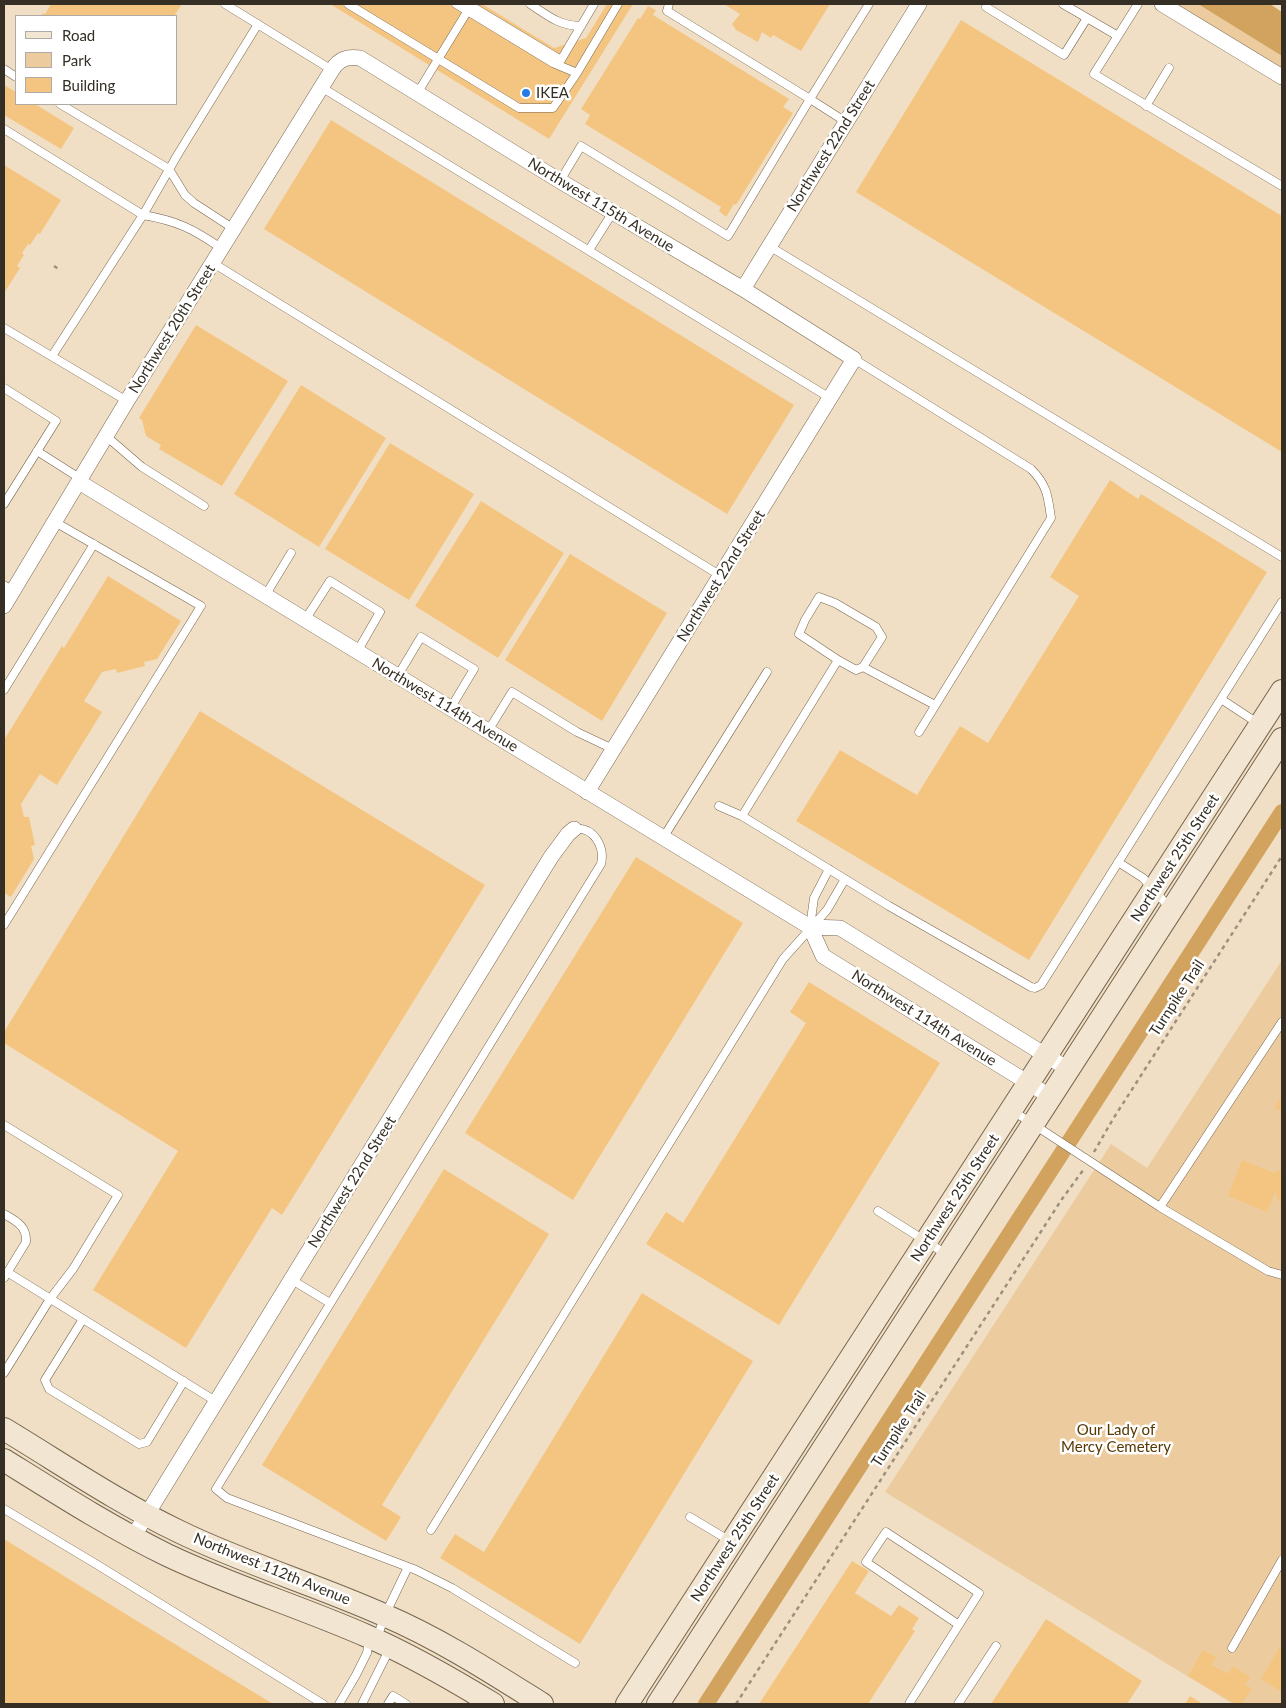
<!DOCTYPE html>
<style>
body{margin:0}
#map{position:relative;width:1286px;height:1708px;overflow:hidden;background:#f1dfc5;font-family:Lato,sans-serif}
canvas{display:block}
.frame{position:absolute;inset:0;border:5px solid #352e24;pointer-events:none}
.legend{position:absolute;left:15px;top:15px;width:162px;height:90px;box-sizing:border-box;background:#fff;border:1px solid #aeaba7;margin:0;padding:6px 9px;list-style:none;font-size:15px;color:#352e24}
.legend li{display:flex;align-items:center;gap:10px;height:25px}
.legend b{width:25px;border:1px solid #aeaba7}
</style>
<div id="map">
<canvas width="1286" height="1708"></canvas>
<div class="frame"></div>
<ul class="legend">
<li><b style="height:6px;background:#f2e6d3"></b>Road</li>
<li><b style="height:14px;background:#eccc9e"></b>Park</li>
<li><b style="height:14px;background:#f4c580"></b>Building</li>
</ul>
</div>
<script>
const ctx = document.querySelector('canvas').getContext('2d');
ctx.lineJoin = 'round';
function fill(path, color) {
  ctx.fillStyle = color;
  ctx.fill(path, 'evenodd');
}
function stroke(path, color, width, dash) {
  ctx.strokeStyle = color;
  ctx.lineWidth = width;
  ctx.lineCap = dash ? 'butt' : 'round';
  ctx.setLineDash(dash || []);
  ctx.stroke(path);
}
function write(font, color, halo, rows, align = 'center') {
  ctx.font = font + ' Lato,sans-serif';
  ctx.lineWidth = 5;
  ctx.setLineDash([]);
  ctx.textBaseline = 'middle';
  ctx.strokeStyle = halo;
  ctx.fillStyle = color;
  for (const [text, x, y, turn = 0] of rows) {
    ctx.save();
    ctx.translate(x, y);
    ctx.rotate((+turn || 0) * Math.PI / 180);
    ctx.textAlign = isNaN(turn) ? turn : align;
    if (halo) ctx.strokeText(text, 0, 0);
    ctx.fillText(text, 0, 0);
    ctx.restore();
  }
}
const green = new Path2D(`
 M 1177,4 L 1198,4 L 1282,56 L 1282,69 Z
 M 1282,960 L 1282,1704 L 1233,1704 L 885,1492 L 1111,1144 L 1147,1168 Z`);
const water = new Path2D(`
 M 1198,4 L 1270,4 L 1282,12 L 1282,56 Z`);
const canal = new Path2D(`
 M 706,1704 L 1282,812`);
const building = new Path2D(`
 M 51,4 L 182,4 L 174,16 L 41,16 L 43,13 L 45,14 Z
 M 330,4 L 482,4 L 554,48 L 586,38 L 607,4 L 633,4 L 549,139 Z
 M 724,4 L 830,4 L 801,51 L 773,35 L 771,38 L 762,32 L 758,42 L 736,30 L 732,24 L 740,14 Z
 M 648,6 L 656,10 L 653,15 L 789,99 L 783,107 L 793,113 L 736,205 L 734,204 L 726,217 L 719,211 L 721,207 L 585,124 L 590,115 L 581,109 L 638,18 L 640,19 Z
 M 961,20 L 1282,216 L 1282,452 L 856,192 Z
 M 4,85 L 16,92 L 16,104 L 35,104 L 74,128 L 61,149 L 4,115 Z
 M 331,120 L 794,405 L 727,514 L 264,229 Z
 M 4,165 L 61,200 L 40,234 L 38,233 L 30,245 L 28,244 L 22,253 L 24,255 L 17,266 L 20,268 L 4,293 Z
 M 196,325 L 288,381 L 222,486 L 159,449 L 161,445 L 146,436 L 142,420 L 139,418 Z
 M 301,385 L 386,438 L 319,547 L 234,494 Z
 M 390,443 L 474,494 L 409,600 L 325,549 Z
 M 1110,480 L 1138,499 L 1141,494 L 1267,572 L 1029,960 L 796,821 L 840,750 L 917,795 L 960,726 L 988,743 L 1079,596 L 1050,577 Z
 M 481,501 L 564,553 L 498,658 L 415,606 Z
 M 570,554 L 667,613 L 602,721 L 505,660 Z
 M 108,576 L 181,621 L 157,659 L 144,662 L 145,666 L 117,673 L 116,669 L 102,672 L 84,701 L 102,712 L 57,785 L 40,774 L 21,804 L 24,817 L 29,817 L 35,845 L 31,846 L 34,859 L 11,897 L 4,893 L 4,740 L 62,646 L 64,648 Z
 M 200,711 L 485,885 L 282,1215 L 272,1208 L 186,1348 L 93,1290 L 178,1151 L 4,1043 L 4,1032 Z
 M 636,857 L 743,923 L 573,1200 L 465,1133 Z
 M 809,982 L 940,1063 L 779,1325 L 646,1244 L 666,1212 L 683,1223 L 806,1023 L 790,1012 Z
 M 1282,1095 L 1282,1112 L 1275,1107 Z
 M 1242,1160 L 1274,1173 L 1282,1169 L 1282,1208 L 1275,1192 L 1267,1212 L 1228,1196 Z
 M 444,1169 L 549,1234 L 382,1505 L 401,1517 L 386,1541 L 262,1465 Z
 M 642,1293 L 753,1361 L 580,1644 L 440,1558 L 455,1534 L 484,1552 Z
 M 4,1539 L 142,1624 L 273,1704 L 4,1704 Z
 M 852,1561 L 869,1571 L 855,1593 L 891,1616 L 899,1605 L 919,1618 L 912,1629 L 915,1631 L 868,1704 L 759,1704 Z
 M 1046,1619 L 1142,1681 L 1127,1704 L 991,1704 Z
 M 1282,1643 L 1282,1692 L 1261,1679 Z
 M 1203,1650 L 1216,1657 L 1212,1665 L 1228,1674 L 1233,1666 L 1250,1677 L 1245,1685 L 1252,1688 L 1242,1704 L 1236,1704 L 1188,1676 Z
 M 1190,1696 L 1203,1704 L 1185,1704 Z`);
const path = new Path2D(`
 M 54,266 L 60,270
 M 1094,1152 L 1113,1119 L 1282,856
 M 736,1704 L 1062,1199 L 1084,1169`);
const lane = new Path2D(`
 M 225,4 L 332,70
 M 348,4 L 519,108 L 553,108 L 577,73 L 618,4
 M 456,4 L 553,63 L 577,73
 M 468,4 L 561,60 L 594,4
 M 530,4 C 547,15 559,26 581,26
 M 669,4 L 667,11 L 810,99 L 869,4
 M 1063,4 L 1118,36
 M 1138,4 L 1094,74 L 1282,186
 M 986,7 L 1064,55 L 1087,18
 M 4,69 L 16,77
 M 321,87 L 830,398
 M 418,92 L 470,7
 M 60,104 L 169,169 L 185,195 L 194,203 L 234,229
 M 1146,106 L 1169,68
 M 4,129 L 143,215 C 178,221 193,229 221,248
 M 560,181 L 581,146 L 728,236 L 810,99 L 846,122
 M 769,246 L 1282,557
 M 589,250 L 613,212
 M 213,263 L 721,576
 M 4,328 L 127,401
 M 52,356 L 143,215 L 178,154 L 258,24
 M 854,359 L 1031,469 C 1047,485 1048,496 1051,518 L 919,732
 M 4,388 L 56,421 L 4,504
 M 106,436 L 142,467 L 204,506
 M 37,451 L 81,479
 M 4,585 L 13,591
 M 265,596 L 291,553
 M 305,620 L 330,581 L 380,612 L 357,652
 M 838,660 L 856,670 L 863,667
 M 397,677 L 421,637 L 474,669 L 450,709
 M 4,690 L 94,544
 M 1221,699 L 1259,724
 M 488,731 L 512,692 L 577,732 L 613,749
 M 719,806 L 742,816 L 889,906 L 1031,987 L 1035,988 L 1041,985 L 1282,602
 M 742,816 L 838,660 L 799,634 L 805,620 L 819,597 L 835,603 L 876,627 L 882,637 L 863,667 L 935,705
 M 574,829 C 594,826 605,847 601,864 L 216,1489 L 227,1498 L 416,1570 L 452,1588 L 575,1663
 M 663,838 L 767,672
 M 1118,862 L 1143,878 L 1170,908
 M 4,925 L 201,606 L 55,522
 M 810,927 L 814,898 L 829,869
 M 1013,1111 L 1160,1207 L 1268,1271 L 1282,1275
 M 4,1125 L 118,1195 L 73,1269 L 50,1299 L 4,1373
 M 1160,1207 L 1282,1022
 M 878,1211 L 946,1254
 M 4,1214 C 16,1221 27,1226 26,1242 L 4,1278
 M 7,1272 L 217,1402
 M 292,1280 L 330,1303
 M 83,1319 L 45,1380 L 49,1389 L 139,1444 L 147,1442 L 184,1381
 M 4,1509 L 96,1564 L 323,1704
 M 690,1517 L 730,1541
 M 431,1530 L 783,959 L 827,910 L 845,879
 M 377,1638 L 385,1615 L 408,1567
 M 1232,1648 L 1282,1560
 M 339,1704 L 356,1675 L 367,1653 L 369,1639
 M 362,1704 L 390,1648
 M 388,1704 L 393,1696 L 406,1704
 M 909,1704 L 910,1702 L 979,1593 L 886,1532 L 866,1562 L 959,1625
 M 958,1704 L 996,1646`);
const street = new Path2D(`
 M 1162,4 L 1282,77
 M 743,289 L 919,4
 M 79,482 L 810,927 L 840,928 L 1068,1069
 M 4,606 L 127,401 L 332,70 C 339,59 347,56 360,58 L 560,181 L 743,289 L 854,359 L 587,792
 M 810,927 L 823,956 L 1051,1097
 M 133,1537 L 551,857 L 568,834 L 574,829`);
const secondary = new Path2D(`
 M 4,1429 C 62,1464 119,1503 180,1532 C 246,1564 317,1585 384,1615 C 440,1639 491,1672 542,1704
 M 4,1460 C 57,1493 110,1527 167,1555 C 232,1586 301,1607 367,1636 C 411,1655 452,1679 493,1704
 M 627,1704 L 1282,691
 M 658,1704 L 1282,739`);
const markers = [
 [526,93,5,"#267ce7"]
];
const poiNames = [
 ["IKEA",536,93]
];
const streetNames = [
 ["Northwest 22nd Street",831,146,-58],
 ["Northwest 115th Avenue",601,205,31],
 ["Northwest 20th Street",172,329,-58],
 ["Northwest 22nd Street",721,576,-58],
 ["Northwest 114th Avenue",445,705,31],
 ["Northwest 25th Street",1175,858,-57],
 ["Turnpike Trail",1177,998,-57],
 ["Northwest 114th Avenue",924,1018,32],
 ["Northwest 22nd Street",352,1182,-58],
 ["Northwest 25th Street",955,1198,-57],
 ["Turnpike Trail",899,1429,-57],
 ["Northwest 25th Street",735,1538,-57],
 ["Northwest 112th Avenue",272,1569,22]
];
const parkNames = [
 ["Our Lady of",1116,1430],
 ["Mercy Cemetery",1116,1447]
];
fill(green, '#eccc9e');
fill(water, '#d1a35f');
stroke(canal, '#d1a35f', 16);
fill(building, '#f4c580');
stroke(lane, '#76664f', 9);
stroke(street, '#76664f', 16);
stroke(secondary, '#76664f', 24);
stroke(path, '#9e907e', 2.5, [4, 4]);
stroke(lane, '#fff', 8);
stroke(street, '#fff', 15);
stroke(secondary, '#f2e6d3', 22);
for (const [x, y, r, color] of markers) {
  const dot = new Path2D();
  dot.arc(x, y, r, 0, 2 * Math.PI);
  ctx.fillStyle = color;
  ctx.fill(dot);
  stroke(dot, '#fff', 2);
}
write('15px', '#352e24', '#fff', poiNames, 'left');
write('15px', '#352e24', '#fff', streetNames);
write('15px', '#573800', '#fff', parkNames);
</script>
